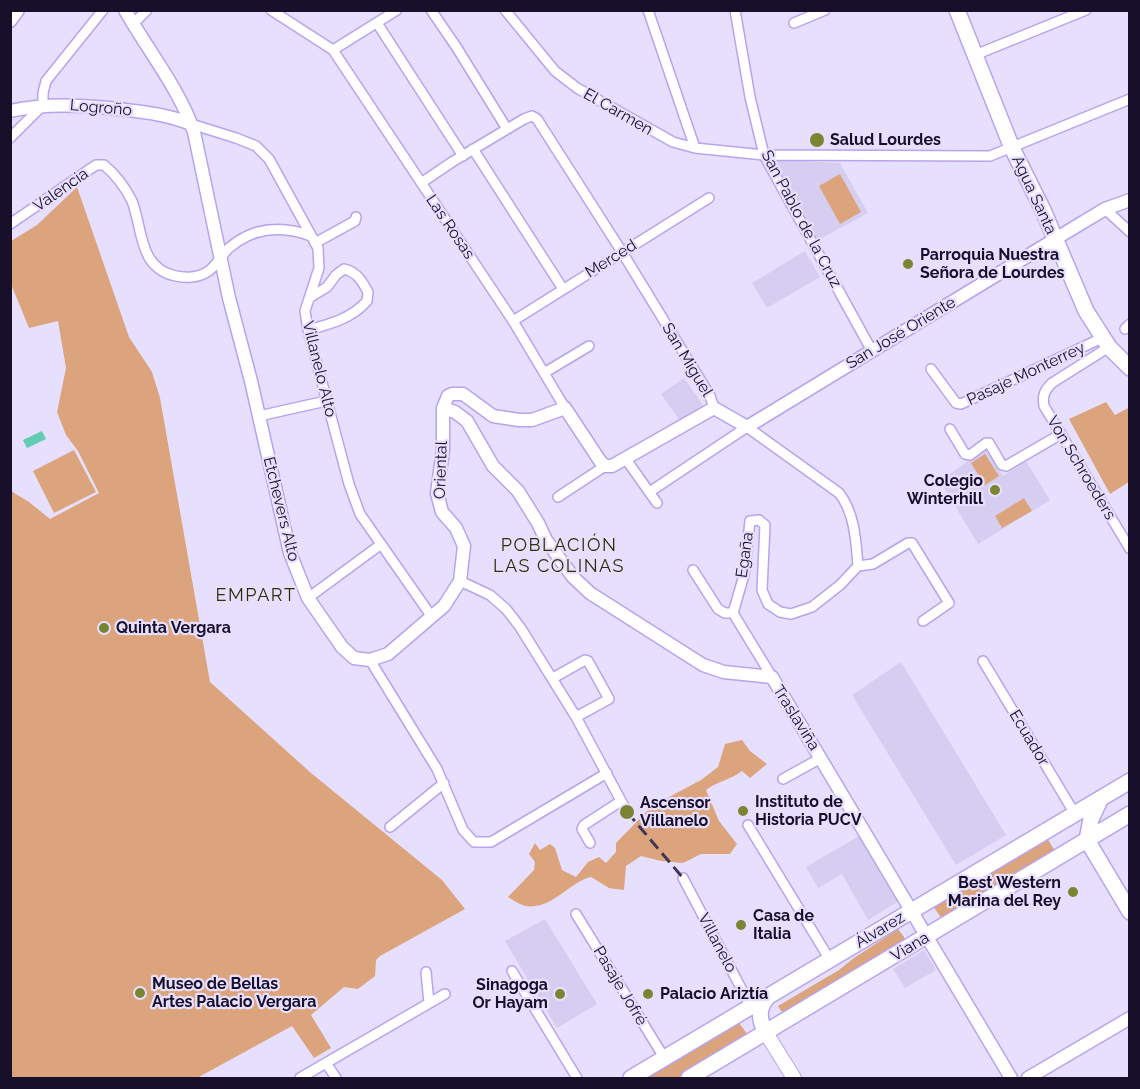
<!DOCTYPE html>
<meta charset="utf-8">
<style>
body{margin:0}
#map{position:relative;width:1140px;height:1089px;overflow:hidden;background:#e6dffe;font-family:Raleway,sans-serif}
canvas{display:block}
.frame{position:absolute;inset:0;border:12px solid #180f2b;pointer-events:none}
</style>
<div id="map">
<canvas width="1140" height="1089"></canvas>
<div class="frame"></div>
</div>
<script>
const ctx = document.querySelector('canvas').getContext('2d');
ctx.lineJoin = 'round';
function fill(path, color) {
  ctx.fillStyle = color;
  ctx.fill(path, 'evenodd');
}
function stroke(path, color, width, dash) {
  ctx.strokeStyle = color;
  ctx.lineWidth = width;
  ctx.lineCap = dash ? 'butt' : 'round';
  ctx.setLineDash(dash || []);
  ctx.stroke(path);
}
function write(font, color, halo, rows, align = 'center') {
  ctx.font = font + ' Raleway,sans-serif';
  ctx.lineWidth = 4.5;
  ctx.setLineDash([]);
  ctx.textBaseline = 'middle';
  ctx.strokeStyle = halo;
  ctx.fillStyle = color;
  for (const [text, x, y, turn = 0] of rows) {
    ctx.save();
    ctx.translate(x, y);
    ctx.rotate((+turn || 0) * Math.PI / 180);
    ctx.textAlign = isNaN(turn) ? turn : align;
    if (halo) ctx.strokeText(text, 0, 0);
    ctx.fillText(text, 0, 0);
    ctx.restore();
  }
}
const built = new Path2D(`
 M 771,159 L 840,163 L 868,213 L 818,240 Z
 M 805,251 L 820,277 L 767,308 L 752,283 Z
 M 684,378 L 703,405 L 680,421 L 661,394 Z
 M 985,449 L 1003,476 L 1026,461 L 1050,500 L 978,544 L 940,481 Z
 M 901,662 L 1006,835 L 956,865 L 852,695 Z
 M 859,836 L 899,901 L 868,920 L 842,874 L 818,888 L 806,867 Z
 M 545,919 L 597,1004 L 557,1028 L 505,941 Z
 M 924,950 L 936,970 L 905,988 L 893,969 Z`);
const green = new Path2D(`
 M 840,174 L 861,212 L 840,224 L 819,186 Z
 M 77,187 L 129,337 L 152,372 L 160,398 L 210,682 L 311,773 L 442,880 L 465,909 L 380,956 L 376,960 L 375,976 L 358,989 L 344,987 L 311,1015 L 331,1048 L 314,1058 L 292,1026 L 197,1078 L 11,1078 L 11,491 L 29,502 L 50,519 L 99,493 L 78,451 L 66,435 L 57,412 L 66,368 L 58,321 L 29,328 L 11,284 L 11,241 L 37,225 Z
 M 1106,402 L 1115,415 L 1128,408 L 1130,410 L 1129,482 L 1110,494 L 1069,419 Z
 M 74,450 L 96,492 L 54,513 L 33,471 Z
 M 985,454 L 999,476 L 985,485 L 971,463 Z
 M 1024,498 L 1032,511 L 1002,528 L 995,516 Z
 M 742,740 L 750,751 L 767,764 L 750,778 L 742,771 C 731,780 717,781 706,790 L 719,821 L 737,844 L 730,854 L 701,854 L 683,863 L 661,861 L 641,856 L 626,866 L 624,890 L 609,888 L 591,877 C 569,882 552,910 526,906 C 520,905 513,900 508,897 L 534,870 L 535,862 L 529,854 L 535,843 L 540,850 L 550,844 L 555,848 L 562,870 L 576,877 L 588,862 L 599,857 L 606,863 L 616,852 L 616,843 L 652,806 L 701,780 L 718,767 L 725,744 Z
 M 1047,838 L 1055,851 L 942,919 L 933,906 Z
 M 898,929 L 904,937 L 905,942 L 787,1014 L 781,1011 L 778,1006 L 839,970 L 854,958 Z
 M 739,1023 L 748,1035 L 678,1078 L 647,1078 Z`);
const water = new Path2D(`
 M 42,431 L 46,439 L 27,448 L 23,440 Z`);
const minor = new Path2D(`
 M 271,10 L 333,50 L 513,321 L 565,408
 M 431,10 L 457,48 L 507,129
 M 505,10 L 555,71 L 577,88 L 673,142 L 695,148 L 764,155 L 990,156 L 1130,99
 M 648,10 L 695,148
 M 735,10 L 750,97 L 764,155 L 872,351
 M 377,23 L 463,156
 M 794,23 L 825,10
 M 133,24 L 147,10
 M 333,50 L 397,10
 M 975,55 L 1086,10
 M 191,124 L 236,138 L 256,146 L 269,159 L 318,248 L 319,268 L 305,311 L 308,330 L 349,484 L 360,514 L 432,617
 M 10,138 L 43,105 L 43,93 L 46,81 L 103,10
 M 473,149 L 563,289
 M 421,183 L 452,162 L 524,119 L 532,116 L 537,119 L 622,252 L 710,396 L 714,408
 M 1105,209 L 1130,232
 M 10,224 L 96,165 L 104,165 C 116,175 125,187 132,201 C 143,229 138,268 176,276 C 185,278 198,278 207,272 C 216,267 221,255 229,248 C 253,227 283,225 311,236
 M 315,243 L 355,221 L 356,217
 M 513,321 L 709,198
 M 1125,329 L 1130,324
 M 308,330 C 330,324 351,319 367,301 L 368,292 C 362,281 357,272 344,269 L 336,275 L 327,287 L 309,298
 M 1109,347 L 1052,383 C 1045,390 1042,395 1044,406 L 1130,549
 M 931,369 L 956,403 L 961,404 L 1102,338
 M 544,373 L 589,346
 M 259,416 L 326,401
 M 950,429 L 965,454 L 970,455 L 986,443 L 989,443 L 1002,465 L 1006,466 L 1061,434
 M 625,458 L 657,503
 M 654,489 L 747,427 L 839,493 C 855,513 856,542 858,566
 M 558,497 L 605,466
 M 858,566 L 873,564 L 908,543 L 912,543 L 949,603 L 923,621
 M 693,570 L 718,609 L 725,613 L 733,613
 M 460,581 L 490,595 L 506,609 L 520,627 L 576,717 L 627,812
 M 308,598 L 380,545
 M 370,660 L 437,769 L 463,830 L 474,842 L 491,842 L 607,773
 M 983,661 L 1075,814
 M 772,677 L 733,613 L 744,575 L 750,521 L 759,520 L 765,525 L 762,590 L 768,604 L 780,612 L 791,614 L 812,607 L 840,585 L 858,566
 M 553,678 L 585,660 L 588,661 L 609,699 L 576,717
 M 783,779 L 821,758
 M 748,825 L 830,960
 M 390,827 L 444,783
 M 590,843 L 582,829 L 584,825 L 621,801
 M 683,878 L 751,1007
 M 576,914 L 665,1059
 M 512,971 L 577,1078
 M 426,972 L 429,1003
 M 326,1063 L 336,1078
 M 300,1078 L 445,994`);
const tertiary = new Path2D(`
 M 125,10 C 147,49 180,90 194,132 L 229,298 L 251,381 L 290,553 L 308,598 L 342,647 L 354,658 L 370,660 L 388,654 L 444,606 L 460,581 L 464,546 L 456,528 L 442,512 L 437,493 L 443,450 L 443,408 L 448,396 L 452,394 L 463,394 L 493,416 L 519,420 L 532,420 L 565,408 L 600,461 L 605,466 L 612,466 L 714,408 L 747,427 L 1080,224 L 1105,209 L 1130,200
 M 10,21 L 18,10
 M 10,111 C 47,103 81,105 118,109 C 143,112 167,114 191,124
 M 443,408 L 455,412 L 467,421 L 493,466 L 518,491 L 538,523 L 546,540 L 573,577 L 590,593 L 703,665 L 724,672 L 772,677 L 1011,1078
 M 1028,1078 L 1130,1018`);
const secondary = new Path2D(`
 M 766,1033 L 794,1078`);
const primary = new Path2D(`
 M 957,10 L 1012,148 L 1043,210 L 1086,311 L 1109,347 L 1130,368
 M 1087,840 L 1130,912
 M 1087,840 L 1091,819 L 1101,798
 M 766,1033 C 759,1020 757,1008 768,997
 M 631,1078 L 1130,781
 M 689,1078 L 1130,814`);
const rail = new Path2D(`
 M 627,812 L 683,878`);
const markers = [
 [817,140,8,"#7a8532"],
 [908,264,6,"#7a8532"],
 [995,490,6,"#7a8532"],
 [104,628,6,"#7a8532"],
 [743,811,6,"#7a8532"],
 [627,812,8,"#7a8532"],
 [1073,892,6,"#7a8532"],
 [741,925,6,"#7a8532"],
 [140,993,6,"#7a8532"],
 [560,994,6,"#7a8532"],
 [648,994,6,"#7a8532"]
];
const streetNames = [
 ["Logroño",101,108,5],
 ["El Carmen",618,112,30],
 ["Valencia",61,190,-35],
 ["Agua Santa",1034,195,65],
 ["San Pablo de la Cruz",801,219,62],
 ["Las Rosas",450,227,56],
 ["Merced",611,259,-32],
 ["San José Oriente",901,333,-31],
 ["San Miguel",687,360,59],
 ["Villanelo Alto",319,369,76],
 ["Pasaje Monterrey",1026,374,-25],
 ["Von Schroeders",1081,468,59],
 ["Oriental",441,470,-88],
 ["Etchevers Alto",281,509,76],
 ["Egaña",745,555,-82],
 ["Traslaviña",796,718,58],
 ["Ecuador",1029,738,59],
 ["Álvarez",880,930,-31],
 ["Villanelo",717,943,62],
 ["Viana",910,947,-31],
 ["Pasaje Jofré",620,986,59]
];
const poiNames = [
 ["Salud Lourdes",830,140],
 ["Parroquia Nuestra",920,255],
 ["Señora de Lourdes",920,273],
 ["Colegio",983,481,"right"],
 ["Winterhill",983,499,"right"],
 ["Quinta Vergara",116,628],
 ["Instituto de",755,802],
 ["Historia PUCV",755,820],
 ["Ascensor",640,803],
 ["Villanelo",640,821],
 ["Best Western",1061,883,"right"],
 ["Marina del Rey",1061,901,"right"],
 ["Casa de",753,916],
 ["Italia",753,934],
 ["Museo de Bellas",152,984],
 ["Artes Palacio Vergara",152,1002],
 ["Sinagoga",548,985,"right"],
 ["Or Hayam",548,1003,"right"],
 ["Palacio Ariztía",660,994]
];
const neighbourhoodNames = [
 ["POBLACIÓN",559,546],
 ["LAS COLINAS",559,567],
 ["EMPART",256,596]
];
fill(built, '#d6cef0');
fill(green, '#dca47c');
fill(water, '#62cbb2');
stroke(minor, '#b8a3ef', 12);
stroke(tertiary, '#b8a3ef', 15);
stroke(secondary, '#b8a3ef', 16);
stroke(primary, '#b8a3ef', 18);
stroke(minor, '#fff', 9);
stroke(tertiary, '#fff', 12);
stroke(secondary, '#fff', 14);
stroke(primary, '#fff', 15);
stroke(rail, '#3e3652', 3, [12, 6]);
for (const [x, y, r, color] of markers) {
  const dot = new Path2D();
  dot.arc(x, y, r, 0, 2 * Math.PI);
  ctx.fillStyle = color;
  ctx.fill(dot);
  stroke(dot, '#e6dffe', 2);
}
write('16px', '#180f2b', '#e6dffe', streetNames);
write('bold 16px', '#180f2b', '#e6dffe', poiNames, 'left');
ctx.letterSpacing = '1.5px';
write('18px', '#2b3007', '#e6dffe', neighbourhoodNames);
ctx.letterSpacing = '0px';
</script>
